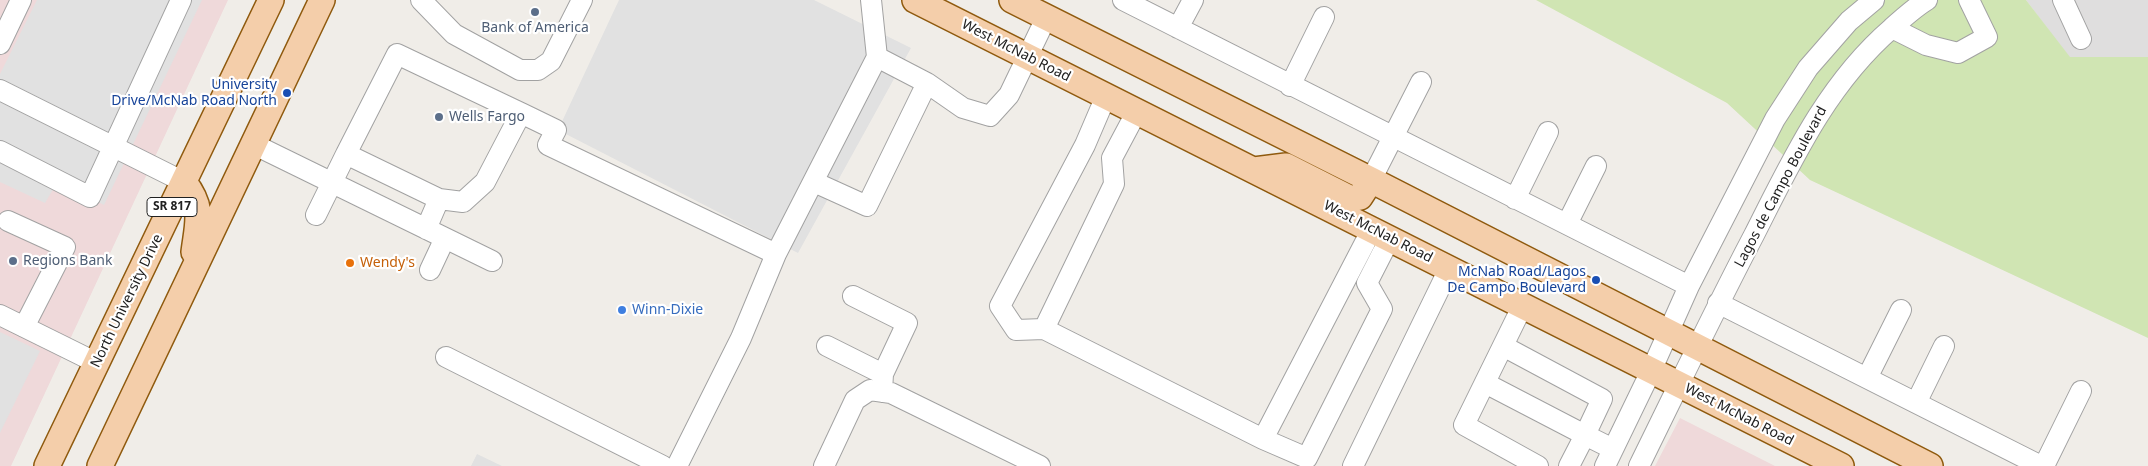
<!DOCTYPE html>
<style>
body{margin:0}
canvas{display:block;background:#f0ede8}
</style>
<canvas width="2148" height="466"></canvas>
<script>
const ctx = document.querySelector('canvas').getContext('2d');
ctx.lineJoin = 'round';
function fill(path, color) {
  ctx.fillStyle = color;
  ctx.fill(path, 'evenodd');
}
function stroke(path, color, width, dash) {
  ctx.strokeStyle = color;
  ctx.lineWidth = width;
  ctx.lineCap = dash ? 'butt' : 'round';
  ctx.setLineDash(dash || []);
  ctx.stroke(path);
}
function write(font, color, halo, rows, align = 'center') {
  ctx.font = font + ' "Noto Sans",sans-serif';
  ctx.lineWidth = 4.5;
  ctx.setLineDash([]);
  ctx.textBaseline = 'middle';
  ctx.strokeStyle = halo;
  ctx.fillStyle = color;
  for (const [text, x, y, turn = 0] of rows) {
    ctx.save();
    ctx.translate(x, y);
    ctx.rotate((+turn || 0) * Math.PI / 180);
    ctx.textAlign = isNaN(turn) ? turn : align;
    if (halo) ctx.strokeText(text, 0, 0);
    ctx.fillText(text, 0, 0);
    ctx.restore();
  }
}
const residential = new Path2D(`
 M 2026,0 L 2148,0 L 2148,57 L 2069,57 Z`);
const commercial = new Path2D(`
 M 0,0 L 228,0 L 11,466 L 0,466 Z
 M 1680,418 L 1775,466 L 1655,466 Z`);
const grass = new Path2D(`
 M 1536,0 L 2026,0 L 2070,57 L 2148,57 L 2148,338 L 1810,180 L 1727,103 Z`);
const parking = new Path2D(`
 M 37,0 L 202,0 L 104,205 L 58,181 L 45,203 L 0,182 L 0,74 Z
 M 619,0 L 814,0 L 911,48 L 798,253 L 558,130 Z
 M 0,332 L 40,351 L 0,433 Z
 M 477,454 L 502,466 L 471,466 Z`);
const minor = new Path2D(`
 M 421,0 L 454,34 L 520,70 L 538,70 L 551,61 L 582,0
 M 1123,0 L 1689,286
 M 2063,0 L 2081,39
 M 1178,28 L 1193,0
 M 1892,28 L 1926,45 L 1958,53 L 1987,37 L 1969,0
 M 0,44 L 21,0
 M 927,83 L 963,108 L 990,116 L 1009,95 L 1046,18
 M 1290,86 L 1324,17
 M 0,90 L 184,182
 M 1106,96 L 1085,145 L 1000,306 L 1016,330 L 1044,329 L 1263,439 L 1307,458 L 1382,309 L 1367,283 L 1390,238
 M 253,144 L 492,261
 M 0,151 L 90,197 L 181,0
 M 346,154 L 397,54 L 521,113
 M 1371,180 L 1421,82
 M 814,182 L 867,206 L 927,83 L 877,57
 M 439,199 L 463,202 L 485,182 L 521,113 L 556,130 L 548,145 L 776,254 L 877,57 L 871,0
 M 1515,199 L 1548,132
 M 316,215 L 346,154 L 439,199 L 426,229
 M 8,221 L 65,247 L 24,327
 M 1567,224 L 1596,166
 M 430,270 L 445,238
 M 853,296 L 907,323 L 883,374 L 882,392
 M 1718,303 L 2041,466
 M 1522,307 L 1464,425 L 1538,466
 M 0,315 L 97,363
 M 1044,329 L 1114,184 L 1112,158 L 1137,111
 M 827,346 L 883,374
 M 1503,346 L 1602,399 L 1585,435 L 1613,449
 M 446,357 L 663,466
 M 1867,378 L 1901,310
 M 1485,383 L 1585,435 L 1569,466
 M 1916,403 L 1944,346
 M 1263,439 L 1372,229
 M 677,466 L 741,338 L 776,254
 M 824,466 L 855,400 L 870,390 L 891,393 L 1040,466
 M 1353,466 L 1449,269
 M 1605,466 L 1651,371 L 1689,286 L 1775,119 L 1808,68 L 1849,21 L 1874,0
 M 1639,466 C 1677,389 1714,311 1754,235 C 1792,160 1827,84 1892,28 C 1903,18 1914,8 1927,0
 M 2044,466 L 2081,391`);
const major = new Path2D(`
 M 915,0 L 1841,466
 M 1012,0 L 1371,180 L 1930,466
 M 1254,170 L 1286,166 L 1351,199 L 1360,197 L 1371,180
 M 184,182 C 204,208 198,221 194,252
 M 47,466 L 271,0
 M 100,466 L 322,0`);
const markers = [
 [535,12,5,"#5c6f8a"],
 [287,93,5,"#1a4fb4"],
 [439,117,5,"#5c6f8a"],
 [13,261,5,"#5c6f8a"],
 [350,263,5,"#e8710a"],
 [1596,280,5,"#1a4fb4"],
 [622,310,5,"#3f7fe0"]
];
const shields = [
 [172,207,50]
];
const shieldNames = [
 ["SR 817",172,207]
];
const serviceNames = [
 ["Bank of America",535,28,"center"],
 ["Wells Fargo",449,117],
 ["Regions Bank",23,261]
];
const streetNames = [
 ["West McNab Road",1016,51,27],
 ["Lagos de Campo Boulevard",1781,187,-62],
 ["West McNab Road",1378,232,27],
 ["North University Drive",127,301,-64],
 ["West McNab Road",1739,415,27]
];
const transitNames = [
 ["University",277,85],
 ["Drive/McNab Road North",277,101],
 ["McNab Road/Lagos",1586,272],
 ["De Campo Boulevard",1586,288]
];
const foodNames = [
 ["Wendy's",360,263]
];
const shopNames = [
 ["Winn-Dixie",632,310]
];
fill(residential, '#dfdede');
fill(commercial, '#efd9da');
fill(grass, '#d0e5b3');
fill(parking, '#e1e1e1');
stroke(minor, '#a2a2a2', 22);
stroke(major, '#8f5a0e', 28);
stroke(minor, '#fff', 20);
stroke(major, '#f4ceaa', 25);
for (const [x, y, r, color] of markers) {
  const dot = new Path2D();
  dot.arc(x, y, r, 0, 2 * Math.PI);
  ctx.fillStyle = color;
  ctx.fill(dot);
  stroke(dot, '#fff', 2);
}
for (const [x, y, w] of shields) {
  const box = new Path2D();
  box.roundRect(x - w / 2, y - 9.5, w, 19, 4);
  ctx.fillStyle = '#fff';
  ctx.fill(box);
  stroke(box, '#212121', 1);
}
write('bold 12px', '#212121', null, shieldNames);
write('14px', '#4e5e75', '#fff', serviceNames, 'left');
write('14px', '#212121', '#fff', streetNames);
write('14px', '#164399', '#fff', transitNames, 'right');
write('14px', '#c56008', '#fff', foodNames, 'left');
write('14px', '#366cbe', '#fff', shopNames, 'left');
</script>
